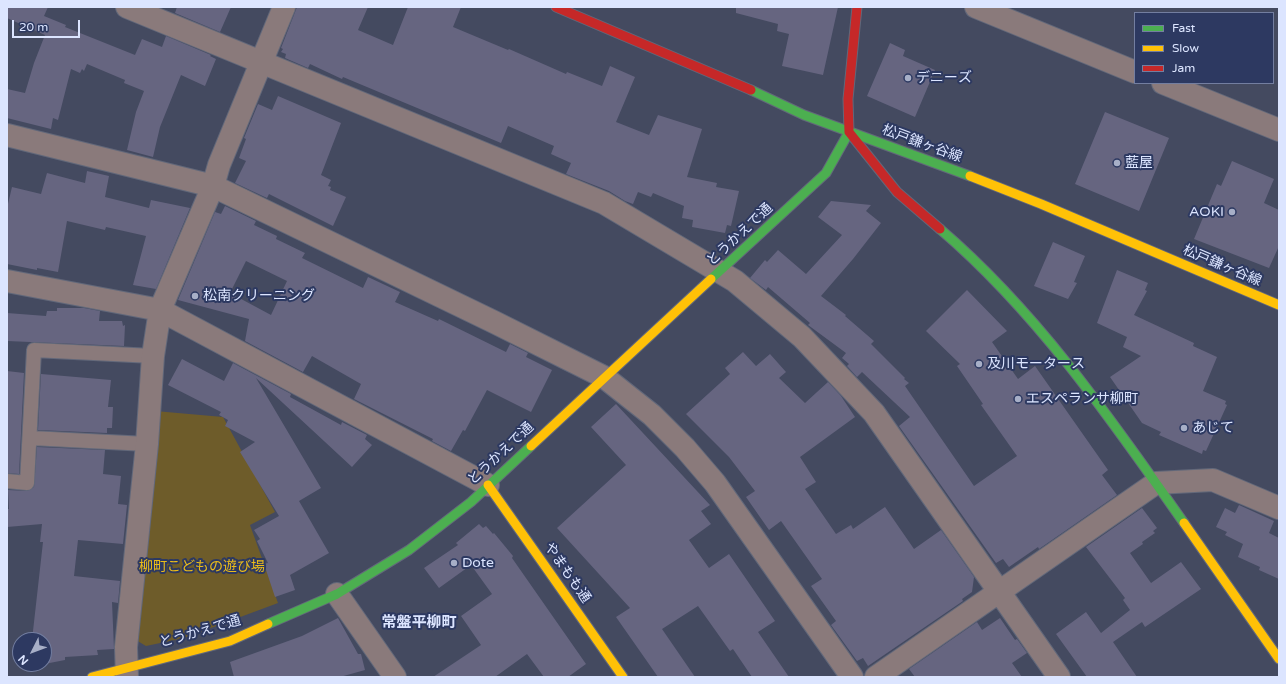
<!DOCTYPE html>
<meta charset="utf-8">
<style>
body{margin:0}
#map{position:relative;width:1286px;height:684px;overflow:hidden;background:#444a60;font-family:"Varela Round",sans-serif}
canvas{display:block}
.frame{position:absolute;inset:0;border:8px solid #dce5ff;pointer-events:none}
.legend{position:absolute;left:1134px;top:12px;width:140px;height:72px;box-sizing:border-box;background:#2d3961;border:1px solid #737ea0;margin:0;padding:5px 7px;list-style:none;font-size:12px;color:#dce5ff}
.legend li{display:flex;align-items:center;gap:8px;height:20px}
.legend b{width:20px;border:1px solid #737ea0}
.north{position:absolute;left:12px;top:632px;width:40px;height:40px;box-sizing:border-box;background:#2d3961;border:1px solid #737ea0;border-radius:50%;rotate:228deg;font-size:11px;font-weight:700;line-height:16px;text-align:center;color:#dce5ff}
.north::after{content:'';display:block;margin:auto;width:14px;height:18px;background:#a7afc7;clip-path:polygon(50% 0,100% 100%,50% 72%,0 100%)}
.scale{position:absolute;left:12px;top:20px;width:68px;height:18px;box-sizing:border-box;border:2px solid #dce5ff;border-top:0;padding-left:5px;font-size:12px;line-height:14px;white-space:nowrap;color:#dce5ff;-webkit-text-stroke:3px #2d3961;paint-order:stroke}
</style>
<div id="map">
<canvas width="1286" height="684"></canvas>
<div class="frame"></div>
<ul class="legend">
<li><b style="height:5px;background:#4caf50"></b>Fast</li>
<li><b style="height:5px;background:#ffc107"></b>Slow</li>
<li><b style="height:5px;background:#c62828"></b>Jam</li>
</ul>
<div class="north">N</div>
<div class="scale">20 m</div>
</div>
<script>
const ctx = document.querySelector('canvas').getContext('2d');
ctx.lineJoin = 'round';
function fill(path, color) {
  ctx.fillStyle = color;
  ctx.fill(path, 'evenodd');
}
function stroke(path, color, width, dash) {
  ctx.strokeStyle = color;
  ctx.lineWidth = width;
  ctx.lineCap = dash ? 'butt' : 'round';
  ctx.setLineDash(dash || []);
  ctx.stroke(path);
}
function write(font, color, halo, rows, align = 'center') {
  ctx.font = font + ' "Varela Round","Noto Sans JP",sans-serif';
  ctx.lineWidth = 4;
  ctx.setLineDash([]);
  ctx.textBaseline = 'middle';
  ctx.strokeStyle = halo;
  ctx.fillStyle = color;
  for (const [text, x, y, turn = 0] of rows) {
    ctx.save();
    ctx.translate(x, y);
    ctx.rotate((+turn || 0) * Math.PI / 180);
    ctx.textAlign = isNaN(turn) ? turn : align;
    if (halo) ctx.strokeText(text, 0, 0);
    ctx.fillText(text, 0, 0);
    ctx.restore();
  }
}
const green = new Path2D(`
 M 155,411 L 223,417 L 275,512 L 250,525 L 278,603 L 184,638 L 146,646 L 136,640 Z`);
const building = new Path2D(`
 M 7,7 L 48,7 L 44,16 L 66,25 L 65,27 L 135,55 L 142,39 L 162,47 L 166,36 L 211,55 L 210,56 L 216,59 L 205,86 L 181,75 L 160,127 L 153,157 L 127,150 L 136,112 L 144,91 L 124,83 L 125,80 L 87,64 L 84,71 L 82,69 L 80,73 L 71,69 L 58,120 L 53,118 L 51,129 L 7,118 L 7,89 L 25,93 L 34,63 L 45,35 L 7,18 Z
 M 177,7 L 231,7 L 220,32 L 175,13 Z
 M 297,7 L 368,7 L 358,30 L 393,45 L 408,7 L 461,7 L 453,27 L 508,50 L 509,49 L 566,74 L 567,72 L 602,86 L 610,66 L 635,77 L 616,122 L 649,135 L 658,115 L 702,129 L 687,177 L 717,183 L 716,187 L 739,191 L 731,226 L 727,225 L 725,233 L 692,227 L 693,220 L 682,218 L 684,206 L 653,193 L 651,197 L 638,192 L 633,204 L 625,201 L 609,191 L 566,174 L 571,163 L 551,154 L 554,146 L 508,126 L 501,143 L 343,77 L 342,79 L 310,64 L 308,68 L 285,58 L 286,54 L 281,52 L 283,49 L 281,48 Z
 M 736,7 L 838,7 L 823,75 L 782,66 L 789,34 L 777,31 L 778,24 L 736,13 Z
 M 890,43 L 905,50 L 903,56 L 935,70 L 915,117 L 867,96 Z
 M 278,96 L 341,123 L 321,175 L 331,180 L 328,186 L 331,187 L 330,190 L 346,197 L 333,226 L 269,194 L 267,198 L 235,183 L 246,161 L 239,158 L 246,139 L 244,138 L 258,104 L 272,110 Z
 M 1105,112 L 1169,138 L 1139,211 L 1075,184 Z
 M 1232,161 L 1274,179 L 1264,203 L 1279,210 L 1279,246 L 1269,268 L 1194,239 L 1217,184 L 1221,186 Z
 M 87,171 L 109,176 L 105,197 L 149,208 L 151,200 L 190,208 L 156,289 L 133,285 L 146,236 L 106,227 L 105,230 L 67,221 L 58,272 L 37,268 L 37,270 L 7,264 L 7,208 L 12,187 L 41,194 L 47,173 L 85,183 Z
 M 831,201 L 871,205 L 866,211 L 881,223 L 853,259 L 821,296 L 846,315 L 845,316 L 874,341 L 871,344 L 905,378 L 904,379 L 909,383 L 905,386 L 974,486 L 1017,456 L 981,405 L 983,404 L 957,366 L 960,364 L 926,331 L 967,290 L 1007,331 L 992,342 L 1018,379 L 1035,366 L 1108,470 L 1102,475 L 1117,495 L 1039,549 L 1038,547 L 1009,567 L 1003,559 L 996,563 L 899,426 L 910,417 L 862,372 L 857,377 L 847,366 L 849,364 L 842,358 L 846,353 L 808,325 L 810,323 L 768,287 L 766,290 L 750,278 L 765,260 L 767,262 L 778,250 L 806,274 L 842,235 L 818,217 Z
 M 225,206 L 256,221 L 254,225 L 277,236 L 276,239 L 305,253 L 302,258 L 363,288 L 368,277 L 400,292 L 395,302 L 438,321 L 439,319 L 506,352 L 510,344 L 528,353 L 526,357 L 552,370 L 531,412 L 487,390 L 465,431 L 463,430 L 451,451 L 432,441 L 433,439 L 354,399 L 361,384 L 312,356 L 303,372 L 245,341 L 249,319 L 178,300 L 215,212 L 221,214 ZM 246,261 L 287,281 L 271,315 L 230,293 Z
 M 1053,242 L 1085,256 L 1074,282 L 1077,283 L 1068,299 L 1034,286 Z
 M 1117,270 L 1148,283 L 1145,290 L 1147,291 L 1134,315 L 1194,343 L 1193,346 L 1217,357 L 1203,391 L 1226,401 L 1225,404 L 1227,405 L 1206,451 L 1203,450 L 1202,454 L 1159,435 L 1161,432 L 1142,423 L 1110,377 L 1141,356 L 1123,347 L 1127,337 L 1097,323 Z
 M 57,308 L 84,308 L 100,311 L 99,321 L 122,321 L 123,326 L 125,325 L 124,346 L 7,341 L 7,313 L 46,316 L 47,311 L 57,311 Z
 M 743,352 L 756,366 L 770,354 L 786,372 L 779,378 L 805,403 L 828,382 L 841,396 L 855,417 L 800,457 L 816,482 L 805,489 L 836,534 L 851,525 L 853,529 L 885,507 L 914,549 L 941,530 L 974,577 L 972,592 L 962,599 L 963,601 L 868,666 L 863,658 L 857,661 L 831,625 L 836,621 L 811,586 L 822,579 L 781,521 L 769,530 L 746,497 L 755,491 L 729,457 L 686,414 L 730,374 L 725,368 Z
 M 182,359 L 224,381 L 233,363 L 291,394 L 290,397 L 341,425 L 342,422 L 367,435 L 365,439 L 372,445 L 352,467 L 256,378 L 321,488 L 299,501 L 329,553 L 290,575 L 295,590 L 275,597 L 264,564 L 268,563 L 257,541 L 260,539 L 254,530 L 279,516 L 240,452 L 255,442 L 225,426 L 228,420 L 219,415 L 221,412 L 168,385 Z
 M 7,371 L 24,373 L 19,474 L 7,473 Z
 M 41,374 L 111,380 L 108,407 L 113,407 L 112,428 L 107,428 L 107,433 L 38,430 Z
 M 616,404 L 710,505 L 701,511 L 711,524 L 689,540 L 709,568 L 729,554 L 775,621 L 758,632 L 789,677 L 752,677 L 733,649 L 730,651 L 698,606 L 662,629 L 695,677 L 658,677 L 616,617 L 630,608 L 557,528 L 626,465 L 591,427 Z
 M 37,447 L 105,450 L 103,474 L 121,476 L 118,504 L 127,505 L 123,544 L 78,540 L 74,576 L 120,581 L 118,603 L 112,602 L 114,649 L 97,650 L 98,655 L 65,657 L 65,660 L 29,667 L 29,664 L 44,664 L 44,640 L 32,640 L 43,542 L 40,542 L 42,524 L 7,527 L 7,509 L 9,509 L 8,490 L 27,491 L 34,487 Z
 M 1239,505 L 1274,521 L 1269,533 L 1279,538 L 1279,579 L 1259,570 L 1260,567 L 1238,557 L 1243,544 L 1225,535 L 1227,532 L 1216,527 L 1225,508 L 1235,513 Z
 M 1142,508 L 1157,528 L 1153,531 L 1155,533 L 1142,542 L 1143,544 L 1130,553 L 1151,583 L 1181,562 L 1201,589 L 1145,627 L 1142,622 L 1113,642 L 1137,677 L 1087,677 L 1056,634 L 1086,612 L 1101,633 L 1130,610 L 1123,600 L 1125,598 L 1086,547 Z
 M 479,524 L 483,528 L 486,526 L 493,534 L 494,533 L 513,556 L 512,558 L 586,664 L 568,677 L 544,677 L 527,654 L 495,677 L 433,677 L 481,645 L 461,616 L 492,594 L 471,565 L 439,588 L 424,568 L 458,545 L 456,543 Z
 M 338,618 L 358,654 L 361,654 L 365,670 L 340,677 L 234,677 L 230,662 L 302,636 Z
 M 1000,618 L 1015,640 L 1017,639 L 1027,653 L 1012,663 L 1022,677 L 915,677 L 909,669 L 977,622 L 982,630 Z`);
const lane = new Path2D(`
 M 31,438 L 147,444
 M 7,481 L 27,483 L 34,350 L 153,356`);
const street = new Path2D(`
 M 127,7 L 604,203 L 735,281 L 802,337 L 874,413 L 1059,677
 M 976,7 L 1135,72
 M 1163,83 L 1279,130
 M 7,135 L 213,186 L 494,322 L 604,377 L 652,415 L 685,448 L 715,483 L 852,677
 M 7,281 L 160,310 L 488,485
 M 337,594 L 395,677
 M 127,677 L 126,647 L 147,444 L 153,356 L 160,310 L 213,186 L 219,165 L 284,7
 M 876,677 L 1156,483 L 1213,480 L 1279,508`);
const fast = new Path2D(`
 M 751,90 L 804,115 L 970,176
 M 940,229 C 1037,312 1111,419 1184,523
 M 711,279 L 826,173 L 849,132
 M 268,624 L 337,594 L 409,550 L 471,502 L 531,446`);
const slow = new Path2D(`
 M 970,176 L 1041,204 L 1279,305
 M 531,446 L 711,279
 M 488,485 L 623,677
 M 1184,523 L 1279,659
 M 92,677 L 230,641 L 268,624`);
const jam = new Path2D(`
 M 556,7 L 751,90
 M 857,7 L 848,99 L 849,132 L 897,192 L 940,229`);
const markers = [
 [908,78,4,"#a7afc7"],
 [1117,163,4,"#a7afc7"],
 [1232,212,4,"#a7afc7"],
 [195,296,4,"#a7afc7"],
 [979,364,4,"#a7afc7"],
 [1018,399,4,"#a7afc7"],
 [1184,428,4,"#a7afc7"],
 [454,563,4,"#a7afc7"]
];
const poiNames = [
 ["デニーズ",916,78],
 ["藍屋",1125,163],
 ["AOKI",1224,212,"right"],
 ["松南クリーニング",203,296],
 ["及川モータース",987,364],
 ["エスペランサ柳町",1026,399],
 ["あじて",1192,428],
 ["Dote",462,563]
];
const streetNames = [
 ["松戸鎌ヶ谷線",922,144,20],
 ["とうかえで通",740,235,-43],
 ["松戸鎌ヶ谷線",1222,266,23],
 ["とうかえで通",501,454,-43],
 ["やまもも通",567,573,55],
 ["とうかえで通",200,632,-16]
];
const parkNames = [
 ["柳町こどもの遊び場",202,567]
];
const neighbourhoodNames = [
 ["常盤平柳町",419,623]
];
fill(green, '#6e5c2a');
fill(building, '#666580');
stroke(lane, '#62687a', 16);
stroke(street, '#62687a', 24);
stroke(fast, '#62687a', 11);
stroke(slow, '#62687a', 11);
stroke(jam, '#62687a', 11);
stroke(lane, '#8a7a7b', 14);
stroke(street, '#8a7a7b', 22);
stroke(fast, '#4caf50', 9);
stroke(slow, '#ffc107', 9);
stroke(jam, '#c62828', 9);
for (const [x, y, r, color] of markers) {
  const dot = new Path2D();
  dot.arc(x, y, r, 0, 2 * Math.PI);
  ctx.fillStyle = color;
  ctx.fill(dot);
  stroke(dot, '#2d3961', 1.5);
}
write('14px', '#dce5ff', '#2d3961', poiNames, 'left');
write('14px', '#dce5ff', '#2d3961', streetNames);
write('14px', '#ebbc1a', '#2d3961', parkNames);
write('bold 15px', '#dce5ff', '#2d3961', neighbourhoodNames);
</script>
